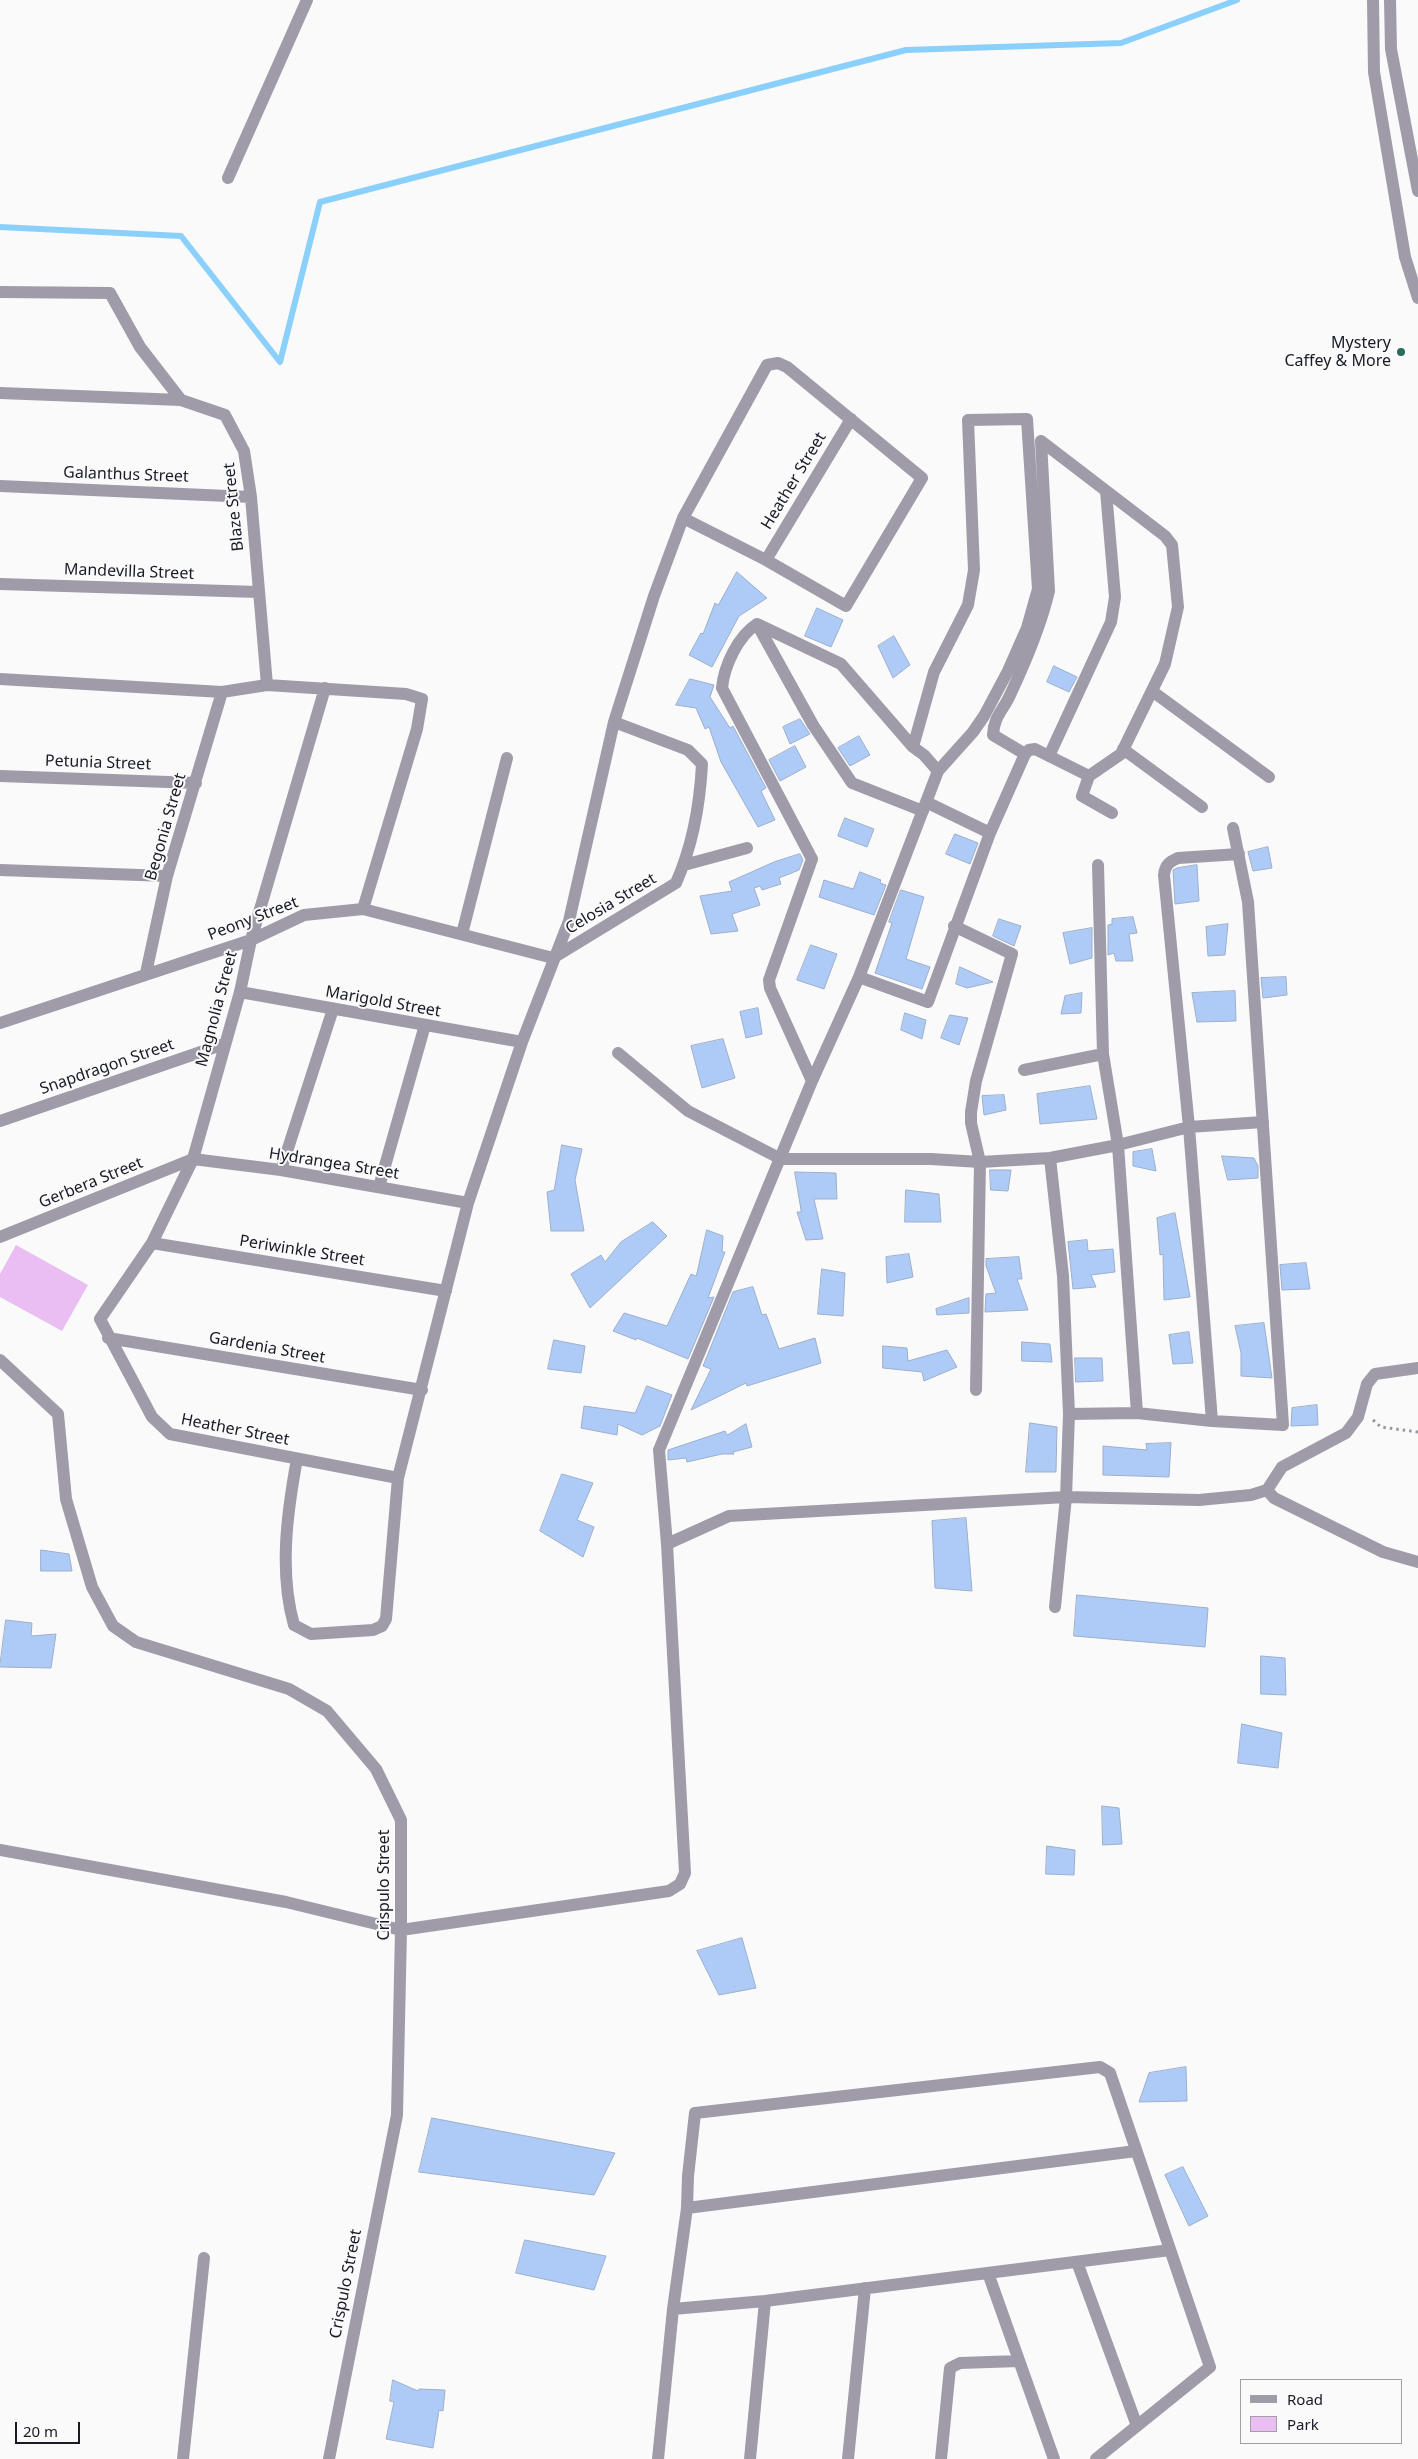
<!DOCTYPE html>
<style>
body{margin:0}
#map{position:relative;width:1418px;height:2459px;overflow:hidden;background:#fafafa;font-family:"Noto Sans",sans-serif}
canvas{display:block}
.legend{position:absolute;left:1240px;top:2379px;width:162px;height:65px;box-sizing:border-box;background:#fafafa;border:1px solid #a0a0a5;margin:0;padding:6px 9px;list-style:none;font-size:15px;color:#181a26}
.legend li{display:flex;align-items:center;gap:10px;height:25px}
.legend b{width:25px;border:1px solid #a0a0a5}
.scale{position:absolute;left:15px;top:2422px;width:65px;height:22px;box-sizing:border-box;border:2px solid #181a26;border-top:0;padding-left:6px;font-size:15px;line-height:18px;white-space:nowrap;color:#181a26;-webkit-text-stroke:4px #fafafa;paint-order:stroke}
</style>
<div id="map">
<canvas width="1418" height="2459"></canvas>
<ul class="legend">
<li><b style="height:6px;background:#9f9ba9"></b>Road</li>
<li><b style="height:14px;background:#eabdf3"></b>Park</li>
</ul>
<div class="scale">20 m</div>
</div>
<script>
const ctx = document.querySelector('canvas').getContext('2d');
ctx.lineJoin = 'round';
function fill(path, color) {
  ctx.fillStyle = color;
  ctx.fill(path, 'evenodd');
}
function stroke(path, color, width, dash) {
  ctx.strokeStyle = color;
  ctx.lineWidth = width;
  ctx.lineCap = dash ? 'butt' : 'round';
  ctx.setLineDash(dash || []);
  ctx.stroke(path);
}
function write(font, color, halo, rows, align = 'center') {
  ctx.font = font + ' "Noto Sans",sans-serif';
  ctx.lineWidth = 4;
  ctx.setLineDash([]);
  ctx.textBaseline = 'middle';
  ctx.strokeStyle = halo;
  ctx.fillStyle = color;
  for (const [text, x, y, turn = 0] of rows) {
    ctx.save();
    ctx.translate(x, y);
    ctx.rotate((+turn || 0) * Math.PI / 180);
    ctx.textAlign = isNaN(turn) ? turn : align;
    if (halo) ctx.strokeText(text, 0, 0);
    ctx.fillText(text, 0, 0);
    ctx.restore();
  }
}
const green = new Path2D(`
 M 16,1245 L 88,1285 L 62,1331 L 0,1297 L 0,1274 Z`);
const stream = new Path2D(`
 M 0,227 L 181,236 L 280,362 L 320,202 L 906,50 L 1121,43 L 1237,0`);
const building = new Path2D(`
 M 737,572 L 767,598 L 739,616 L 712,667 L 689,655 L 701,633 L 703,634 L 715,603 L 718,605 Z
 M 817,608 L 843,620 L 831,647 L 805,636 Z
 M 894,636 L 910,665 L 893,678 L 878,646 Z
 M 1054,666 L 1077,677 L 1069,692 L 1047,682 Z
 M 690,679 L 714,685 L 710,697 L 730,728 L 733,726 L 766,788 L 761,791 L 775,820 L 758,827 L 721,762 L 709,727 L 705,729 L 696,708 L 676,705 Z
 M 800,719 L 810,734 L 790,744 L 783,727 Z
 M 859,736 L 870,755 L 850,766 L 838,748 Z
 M 795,746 L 806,767 L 780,781 L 769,760 Z
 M 845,818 L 874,829 L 867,847 L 838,836 Z
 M 955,834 L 978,843 L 970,864 L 946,854 Z
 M 1268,847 L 1272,868 L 1253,871 L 1248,852 Z
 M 800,854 L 803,860 L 799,870 L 779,878 L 781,884 L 762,890 L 760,886 L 754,888 L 760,905 L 732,914 L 738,931 L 711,934 L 700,896 L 732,891 L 729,882 L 774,862 Z
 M 1197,865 L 1199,901 L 1175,904 L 1173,870 L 1177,868 Z
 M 860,872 L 881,880 L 880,883 L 886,885 L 874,915 L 819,897 L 824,880 L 853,889 Z
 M 901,890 L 924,897 L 906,959 L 930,967 L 922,989 L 875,973 L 892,923 L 889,922 Z
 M 1133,917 L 1137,933 L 1129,934 L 1133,961 L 1116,961 L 1114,953 L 1108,955 L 1108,925 L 1112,924 L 1112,919 Z
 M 999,919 L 1021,926 L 1014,946 L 993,936 Z
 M 1228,924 L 1225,955 L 1208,956 L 1206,927 Z
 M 1092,928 L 1092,958 L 1070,964 L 1063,933 Z
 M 811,945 L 837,954 L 824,989 L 797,980 Z
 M 960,967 L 993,982 L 967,988 L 956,984 Z
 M 1286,977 L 1287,995 L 1263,998 L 1261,978 Z
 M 1235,991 L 1236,1021 L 1197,1022 L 1192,993 Z
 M 1082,993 L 1081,1013 L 1061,1014 L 1065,996 Z
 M 758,1008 L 762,1034 L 746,1038 L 740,1012 Z
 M 905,1013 L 926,1020 L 922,1039 L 901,1030 Z
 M 950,1015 L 968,1018 L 959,1045 L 941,1038 Z
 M 723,1039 L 735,1078 L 702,1088 L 691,1046 Z
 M 1090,1086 L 1097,1119 L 1040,1124 L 1037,1094 Z
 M 1004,1095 L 1006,1110 L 984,1115 L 982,1096 Z
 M 562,1145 L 582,1149 L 575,1180 L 584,1231 L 551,1231 L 547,1192 L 554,1190 Z
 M 1152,1149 L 1156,1171 L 1133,1166 L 1133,1152 Z
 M 1222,1156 L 1254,1158 L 1258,1166 L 1258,1178 L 1228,1180 Z
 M 990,1170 L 1011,1170 L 1008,1191 L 991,1190 Z
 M 795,1172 L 836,1173 L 837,1199 L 814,1199 L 823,1239 L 806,1240 L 797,1212 L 801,1212 Z
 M 906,1190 L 939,1194 L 941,1222 L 905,1222 Z
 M 1175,1213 L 1190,1297 L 1164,1300 L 1163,1254 L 1160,1255 L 1157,1218 Z
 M 653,1222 L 667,1236 L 590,1308 L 571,1274 L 601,1255 L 605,1262 L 621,1242 Z
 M 707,1230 L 723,1236 L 722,1252 L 725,1252 L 708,1298 L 714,1297 L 688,1359 L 637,1338 L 636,1340 L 613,1331 L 624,1313 L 667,1326 L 691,1274 L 696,1276 Z
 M 1087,1240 L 1088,1251 L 1113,1249 L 1115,1272 L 1091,1275 L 1096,1287 L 1073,1289 L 1068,1242 Z
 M 909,1254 L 913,1277 L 887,1283 L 886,1257 Z
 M 1019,1257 L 1022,1279 L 1017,1279 L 1028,1310 L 985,1312 L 986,1294 L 996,1293 L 986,1266 L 986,1259 Z
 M 1306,1263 L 1310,1289 L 1282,1290 L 1280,1265 Z
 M 822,1269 L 845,1273 L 843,1316 L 818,1314 Z
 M 753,1287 L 762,1315 L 766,1314 L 779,1349 L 815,1338 L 821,1363 L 747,1386 L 746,1383 L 691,1410 L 711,1369 L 703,1366 L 733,1292 Z
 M 969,1298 L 969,1313 L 937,1315 L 936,1309 Z
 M 1264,1323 L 1272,1378 L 1241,1376 L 1241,1353 L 1235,1326 Z
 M 1189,1332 L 1193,1363 L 1173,1364 L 1169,1335 Z
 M 554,1340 L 585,1346 L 581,1373 L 548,1369 Z
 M 1022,1342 L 1050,1344 L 1052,1362 L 1022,1361 Z
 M 883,1346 L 907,1348 L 908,1361 L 947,1350 L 957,1367 L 924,1381 L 922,1372 L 883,1368 Z
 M 1075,1358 L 1102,1358 L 1103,1381 L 1076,1382 Z
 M 647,1386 L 672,1395 L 660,1426 L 642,1435 L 618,1424 L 617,1435 L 581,1428 L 584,1406 L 635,1413 Z
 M 1317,1405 L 1318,1425 L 1291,1426 L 1292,1408 Z
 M 1030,1423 L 1057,1427 L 1056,1472 L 1026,1472 Z
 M 746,1424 L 752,1447 L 733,1452 L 734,1454 L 722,1454 L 687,1462 L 686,1458 L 668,1460 L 668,1450 L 725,1431 L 727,1435 Z
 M 1171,1443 L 1169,1477 L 1103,1475 L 1103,1446 L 1147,1450 L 1146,1444 Z
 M 562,1474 L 593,1483 L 577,1520 L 594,1527 L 583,1557 L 540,1531 Z
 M 966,1518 L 972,1591 L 935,1588 L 932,1521 Z
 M 41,1550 L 69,1554 L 72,1571 L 41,1571 Z
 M 1077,1595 L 1208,1608 L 1205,1647 L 1074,1636 Z
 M 6,1620 L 32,1623 L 31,1636 L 56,1634 L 51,1668 L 0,1667 Z
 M 1261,1656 L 1285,1658 L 1286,1695 L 1261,1694 Z
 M 1242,1724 L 1282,1733 L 1278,1768 L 1238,1763 Z
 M 1102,1806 L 1119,1808 L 1122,1844 L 1103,1845 Z
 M 1047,1846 L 1075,1850 L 1074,1875 L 1046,1874 Z
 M 742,1938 L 756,1988 L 719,1995 L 697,1951 Z
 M 1186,2067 L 1187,2101 L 1139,2102 L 1149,2073 Z
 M 432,2118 L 615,2153 L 594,2195 L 419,2172 Z
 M 1183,2167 L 1208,2216 L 1189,2226 L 1165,2175 Z
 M 525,2240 L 606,2256 L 594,2290 L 516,2273 Z
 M 393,2380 L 418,2391 L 419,2389 L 445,2390 L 443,2411 L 439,2410 L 433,2448 L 386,2439 L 394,2402 L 390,2401 Z`);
const path = new Path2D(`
 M 1373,1420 L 1381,1427 L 1418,1432`);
const minor = new Path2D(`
 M 1373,0 L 1374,72 L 1405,257 L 1418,298
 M 1390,0 L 1391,49 L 1418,191
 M 228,178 L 307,0
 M 0,292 L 110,293 L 140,347 L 181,400 L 225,415 L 244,451 L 251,497 L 267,685
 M 0,393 L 181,400
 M 1041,441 L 1165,536 L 1172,545 L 1178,607 L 1165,664 L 1121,754 L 1089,776 L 1082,796 L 1112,813
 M 0,486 L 251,497
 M 766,560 L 851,419
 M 0,584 L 258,592
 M 757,624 L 813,725 L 852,783 L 923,811
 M 0,679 L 222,692 L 267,685 L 406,694 L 422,699 L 417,729 L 363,909
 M 325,688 L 251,940 L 240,992 L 193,1159 L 152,1243 L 100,1319 L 152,1417 L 170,1434 L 398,1478
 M 1152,691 L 1269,777
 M 913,747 L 934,672 L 968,605 L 974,570 L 968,420 L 1027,419 L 1038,589 L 1027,628 L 1008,671 L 984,716 L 973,732 L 938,771
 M 1123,749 L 1202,807
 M 1025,754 L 993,735 C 994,715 1004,710 1011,693 C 1026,661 1041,625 1049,591 L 1041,441
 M 1049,756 L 1111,622 L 1115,597 L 1106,491
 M 0,776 L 196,783
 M 926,802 L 990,833
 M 684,865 L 747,848
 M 1098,865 L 1103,1054 L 1118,1145 L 1137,1413
 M 0,870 L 167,876
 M 954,926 L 1012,954 L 976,1081 L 971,1112 L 971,1123 L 980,1162 L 976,1390
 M 462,934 L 507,758
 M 553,958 L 676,883 C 692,847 700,803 702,764 L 688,750 L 614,722
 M 146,973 L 167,876 L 222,692
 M 859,977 L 928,1002 L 990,833 L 1025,754 L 1029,750 L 1035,749 L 1089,776
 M 240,992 L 522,1042
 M 0,1023 L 251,940 L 304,915 L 363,909 L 553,958
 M 618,1053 L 688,1111 L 781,1159 L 931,1159 L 980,1162 L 1050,1158 L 1118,1145 L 1189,1127 L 1263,1122
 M 1024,1070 L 1103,1054
 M 0,1121 L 224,1044
 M 281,1170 L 333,1009
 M 379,1187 L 425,1025
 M 0,1237 L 193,1159 L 281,1170 L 468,1203
 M 152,1243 L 446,1291
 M 108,1338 L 422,1390
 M 0,1360 L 58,1414 L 66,1499 L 92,1587 L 113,1626 L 136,1642 L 289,1689 L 327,1711 L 376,1769 L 401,1820 L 401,1930 L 397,2115 L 329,2459
 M 1069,1414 L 1137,1413 L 1212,1421 L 1283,1425 L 1248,902 L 1233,828
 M 1212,1421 L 1189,1127 L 1164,875 C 1165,865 1169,862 1178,858 L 1239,854
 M 297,1459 C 287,1513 279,1572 294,1625 L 311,1634 L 373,1630 L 382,1626 L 386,1619 L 398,1478 L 468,1203 L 522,1042 L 569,921 L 614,722 L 654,596 L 683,518 L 767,365 L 778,363 L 787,367 L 922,478 L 846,606 L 766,560 L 683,518
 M 1267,1490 L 1274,1498 L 1383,1552 L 1418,1562
 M 667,1544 L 729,1516 L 1066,1497 L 1069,1414 L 1063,1276 L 1050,1158
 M 1055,1607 L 1066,1497 L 1199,1500 L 1251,1495 L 1267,1490 L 1282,1467 L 1346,1433 L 1358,1417 L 1367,1384 L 1375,1374 L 1418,1368
 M 0,1850 L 286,1902 L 401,1930 L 669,1891 L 680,1884 L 685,1873 L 667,1544 L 659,1450 L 812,1081 L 859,977 L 938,771 L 924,755 L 913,747 L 841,664 L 757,624 C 738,636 724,666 722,688 L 812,859 L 769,980 L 770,988 L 812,1081
 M 687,2208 L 1136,2151
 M 1077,2262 L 1137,2426
 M 988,2273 L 1054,2459
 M 673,2309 L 765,2301 L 1170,2250
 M 183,2459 L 204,2258
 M 658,2459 L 673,2309 L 687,2208 L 688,2176 L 695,2113 L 1100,2067 L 1110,2073 L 1210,2367 L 1096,2459
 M 750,2459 L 765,2301
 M 848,2459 L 865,2288
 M 941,2459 L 950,2368 L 960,2363 L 1019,2361`);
const markers = [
 [1401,352,5,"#2a6c5c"]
];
const poiNames = [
 ["Mystery",1391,343],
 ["Caffey & More",1391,361]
];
const streetNames = [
 ["Galanthus Street",126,475,2],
 ["Heather Street",794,481,-59],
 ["Blaze Street",234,507,-96],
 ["Mandevilla Street",129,572,2],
 ["Petunia Street",98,763,2],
 ["Begonia Street",166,827,-74],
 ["Celosia Street",611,904,-31],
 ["Peony Street",253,919,-21],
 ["Marigold Street",383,1002,10],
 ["Magnolia Street",217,1009,-75],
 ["Snapdragon Street",107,1067,-19],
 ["Hydrangea Street",334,1164,9],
 ["Gerbera Street",91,1183,-22],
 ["Periwinkle Street",302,1251,9],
 ["Gardenia Street",267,1348,10],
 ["Heather Street",235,1430,11],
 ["Crispulo Street",384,1885,-90],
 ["Crispulo Street",346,2284,-79]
];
fill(green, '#eabdf3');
stroke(stream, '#8bd0fb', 6);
fill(building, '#aecbf7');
stroke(building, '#9cafcb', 1);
stroke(path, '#97989d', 3, [2.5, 4]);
stroke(minor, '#9f9ba9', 12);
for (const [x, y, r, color] of markers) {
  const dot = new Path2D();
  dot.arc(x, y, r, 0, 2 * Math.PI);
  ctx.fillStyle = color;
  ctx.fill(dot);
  stroke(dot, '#fafafa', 2);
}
write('16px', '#181a26', '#fafafa', poiNames, 'right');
write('16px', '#181a26', '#fafafa', streetNames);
</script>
